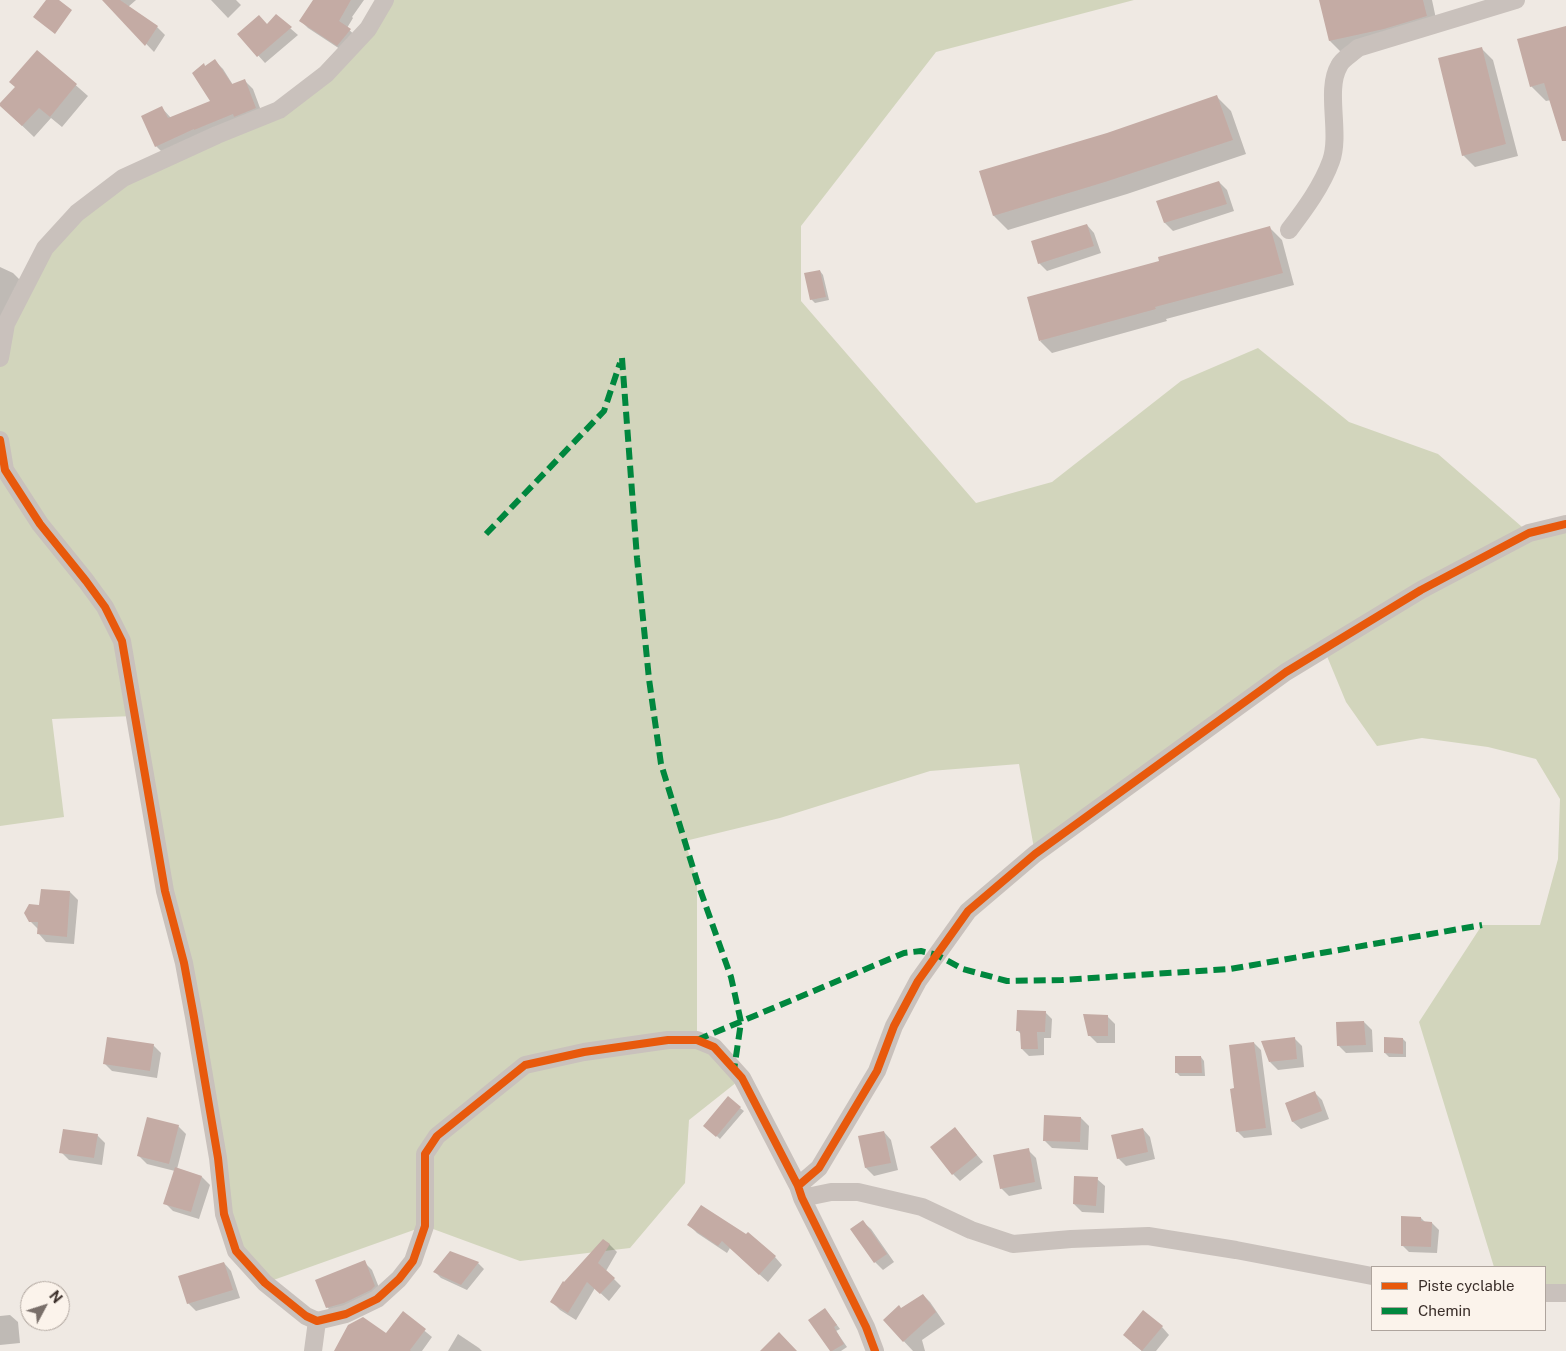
<!DOCTYPE html>
<style>
body{margin:0}
#map{position:relative;width:1566px;height:1351px;overflow:hidden;background:#efe9e3;font-family:"Public Sans",sans-serif}
canvas{display:block}
.legend{position:absolute;left:1371px;top:1266px;width:175px;height:65px;box-sizing:border-box;background:#fbf3eb;border:1px solid #aea49d;margin:0;padding:6px 9px;list-style:none;font-size:15px;color:#3a2e29}
.legend li{display:flex;align-items:center;gap:10px;height:25px}
.legend b{width:25px;border:1px solid #aea49d}
.north{position:absolute;left:20px;top:1281px;width:50px;height:50px;box-sizing:border-box;background:#fbf3eb;border:1px solid #aea49d;border-radius:50%;rotate:50deg;font-size:14px;font-weight:700;line-height:20px;text-align:center;color:#3a2e29}
.north::after{content:'';display:block;margin:auto;width:18px;height:22px;background:#796f6a;clip-path:polygon(50% 0,100% 100%,50% 72%,0 100%)}
</style>
<div id="map">
<canvas width="1566" height="1351"></canvas>
<ul class="legend">
<li><b style="height:6px;background:#e8590c"></b>Piste cyclable</li>
<li><b style="height:6px;background:#00873e"></b>Chemin</li>
</ul>
<div class="north">N</div>
</div>
<script>
const ctx = document.querySelector('canvas').getContext('2d');
ctx.lineJoin = 'round';
function fill(path, color) {
  ctx.fillStyle = color;
  ctx.fill(path, 'evenodd');
}
function stroke(path, color, width, dash) {
  ctx.strokeStyle = color;
  ctx.lineWidth = width;
  ctx.lineCap = dash ? 'butt' : 'round';
  ctx.setLineDash(dash || []);
  ctx.stroke(path);
}
const green = new Path2D(`
 M 385,0 L 1134,0 L 936,52 L 801,226 L 801,301 L 976,503 L 1052,482 L 1181,381 L 1258,348 L 1349,422 L 1438,454 L 1529,533 L 1566,524 L 1566,1293 L 1545,1293 L 1545,1267 L 1494,1267 L 1419,1022 L 1482,925 L 1540,925 L 1558,859 L 1560,799 L 1536,759 L 1488,747 L 1422,738 L 1377,746 L 1346,702 L 1324,649 L 1035,854 L 1019,764 L 930,771 L 780,818 L 685,841 L 697,881 L 697,1040 L 742,1078 L 689,1120 L 685,1183 L 630,1248 L 520,1261 L 425,1226 L 265,1283 L 236,1251 L 135,716 L 52,719 L 64,817 L 0,826 L 0,358 L 45,248 L 123,178 L 279,110 Z`);
const shadow = new Path2D(`
 M 104,0 L 136,0 L 128,7 L 157,27 L 165,35 L 154,52 Z
 M 211,0 L 236,0 L 241,5 L 228,18 Z
 M 316,0 L 364,0 L 352,17 L 353,18 L 347,28 L 358,38 L 346,53 L 308,28 L 301,21 Z
 M 1321,0 L 1432,0 L 1438,28 L 1342,53 L 1330,41 Z
 M 276,16 L 298,35 L 265,63 L 239,34 L 268,25 Z
 M 1566,27 L 1566,135 L 1551,100 L 1546,101 L 1531,86 Z
 M 1481,48 L 1493,60 L 1518,156 L 1475,167 L 1463,155 Z
 M 37,51 L 88,96 L 62,127 L 51,118 L 34,137 L 12,116 Z
 M 215,61 L 223,69 L 233,85 L 245,81 L 253,89 L 263,116 L 164,154 L 156,146 L 161,107 L 171,118 L 212,102 L 203,64 L 206,67 Z
 M 1217,97 L 1231,111 L 1246,154 L 1127,194 L 1008,230 L 994,216 L 981,172 L 1107,134 Z
 M 1219,182 L 1227,190 L 1234,211 L 1173,231 L 1165,223 L 1158,202 Z
 M 1087,225 L 1094,233 L 1101,253 L 1047,271 L 1039,263 Z
 M 1270,228 L 1282,240 L 1294,285 L 1166,319 L 1167,321 L 1052,353 L 1040,341 L 1161,262 Z
 M 0,267 L 13,273 L 21,281 L 0,321 Z
 M 820,271 L 823,275 L 829,300 L 815,303 L 811,299 Z
 M 70,892 L 78,900 L 74,944 L 46,942 L 39,934 L 38,929 L 30,921 L 40,907 Z
 M 1045,1012 L 1052,1019 L 1051,1038 L 1044,1038 L 1044,1055 L 1029,1056 L 1022,1049 L 1022,1035 L 1017,1030 Z
 M 1107,1016 L 1115,1024 L 1115,1043 L 1097,1043 L 1089,1035 Z
 M 1364,1022 L 1372,1030 L 1373,1052 L 1346,1053 L 1338,1045 Z
 M 1294,1038 L 1302,1046 L 1304,1067 L 1278,1070 L 1270,1062 Z
 M 1403,1039 L 1406,1042 L 1406,1057 L 1389,1057 L 1385,1053 Z
 M 1254,1043 L 1261,1050 L 1272,1135 L 1244,1138 L 1237,1131 L 1236,1089 Z
 M 153,1045 L 161,1053 L 157,1078 L 112,1071 L 104,1063 Z
 M 1201,1057 L 1204,1061 L 1205,1076 L 1180,1076 L 1177,1073 Z
 M 1315,1093 L 1322,1100 L 1329,1119 L 1301,1129 L 1293,1122 L 1286,1103 Z
 M 740,1108 L 744,1111 L 720,1139 L 705,1125 Z
 M 1081,1118 L 1089,1126 L 1088,1150 L 1052,1148 L 1044,1140 Z
 M 178,1126 L 186,1134 L 177,1169 L 202,1177 L 210,1185 L 199,1219 L 173,1211 L 165,1203 L 175,1171 L 147,1164 L 139,1156 Z
 M 955,1129 L 983,1162 L 960,1181 L 953,1174 Z
 M 1143,1129 L 1150,1137 L 1155,1159 L 1126,1166 L 1118,1158 Z
 M 884,1132 L 891,1140 L 898,1170 L 874,1176 L 866,1168 L 859,1137 Z
 M 97,1135 L 105,1143 L 102,1165 L 69,1160 L 61,1152 Z
 M 1028,1150 L 1036,1158 L 1042,1189 L 1009,1196 L 1001,1188 Z
 M 1097,1179 L 1105,1186 L 1104,1213 L 1082,1212 L 1074,1204 Z
 M 1421,1218 L 1425,1222 L 1432,1223 L 1439,1230 L 1437,1253 L 1409,1252 L 1402,1245 Z
 M 863,1222 L 871,1229 L 894,1262 L 883,1270 L 875,1262 L 852,1230 Z
 M 689,1225 L 775,1257 L 782,1265 L 768,1282 L 730,1248 L 727,1253 L 697,1233 Z
 M 609,1244 L 617,1252 L 606,1271 L 621,1286 L 609,1301 L 595,1288 L 576,1320 L 560,1310 L 552,1302 Z
 M 364,1262 L 372,1270 L 382,1295 L 335,1315 L 327,1307 Z
 M 224,1263 L 231,1271 L 240,1298 L 196,1311 L 188,1303 Z
 M 478,1263 L 484,1269 L 467,1290 L 441,1278 L 435,1272 Z
 M 923,1295 L 930,1302 L 945,1324 L 922,1340 L 925,1351 L 913,1351 L 884,1320 Z
 M 403,1313 L 432,1337 L 422,1351 L 335,1351 L 386,1335 Z
 M 828,1313 L 840,1329 L 836,1331 L 847,1347 L 841,1351 L 831,1351 Z
 M 10,1315 L 18,1322 L 20,1343 L 0,1345 L 0,1316 Z
 M 1162,1327 L 1169,1335 L 1156,1351 L 1142,1351 L 1132,1343 Z
 M 458,1334 L 479,1348 L 482,1351 L 448,1351 Z`);
const building = new Path2D(`
 M 46,0 L 59,0 L 72,10 L 55,34 L 33,17 Z
 M 102,0 L 120,0 L 158,26 L 145,46 Z
 M 313,0 L 351,0 L 339,21 L 351,29 L 337,46 L 299,21 Z
 M 1319,0 L 1423,0 L 1427,16 L 1384,29 L 1329,41 Z
 M 276,14 L 292,27 L 257,57 L 237,34 L 259,15 L 267,24 Z
 M 1566,26 L 1566,141 L 1562,141 L 1544,83 L 1530,87 L 1517,39 Z
 M 1482,47 L 1506,144 L 1462,156 L 1438,58 Z
 M 37,50 L 77,84 L 50,117 L 39,108 L 22,126 L 0,106 L 0,103 L 15,87 L 9,82 Z
 M 215,59 L 232,84 L 245,79 L 256,108 L 234,117 L 233,114 L 194,130 L 194,129 L 155,147 L 141,116 L 162,106 L 168,118 L 210,101 L 192,73 L 204,63 L 205,66 Z
 M 1217,95 L 1233,140 L 1105,182 L 993,216 L 979,171 L 1107,133 Z
 M 1219,181 L 1227,204 L 1164,223 L 1156,201 Z
 M 1087,224 L 1094,246 L 1038,264 L 1031,241 Z
 M 1270,226 L 1283,273 L 1155,307 L 1156,309 L 1039,341 L 1027,297 L 1159,261 L 1158,257 Z
 M 820,270 L 826,297 L 810,300 L 804,273 Z
 M 41,889 L 70,891 L 67,937 L 37,934 L 38,922 L 29,922 L 24,913 L 29,904 L 39,905 Z
 M 1017,1010 L 1046,1011 L 1045,1032 L 1037,1032 L 1038,1049 L 1021,1049 L 1020,1031 L 1016,1031 Z
 M 1083,1014 L 1108,1015 L 1108,1036 L 1088,1036 Z
 M 1364,1021 L 1366,1045 L 1337,1046 L 1336,1022 Z
 M 107,1037 L 154,1044 L 150,1071 L 103,1064 Z
 M 1295,1037 L 1297,1059 L 1269,1062 L 1261,1041 Z
 M 1384,1037 L 1403,1038 L 1403,1054 L 1384,1053 Z
 M 1254,1042 L 1266,1128 L 1236,1132 L 1230,1089 L 1234,1088 L 1229,1045 Z
 M 1175,1056 L 1201,1056 L 1202,1073 L 1175,1073 Z
 M 1315,1091 L 1322,1111 L 1292,1122 L 1285,1103 Z
 M 728,1096 L 741,1107 L 716,1137 L 703,1126 Z
 M 1044,1115 L 1081,1117 L 1080,1142 L 1043,1141 Z
 M 147,1117 L 179,1125 L 169,1164 L 137,1156 Z
 M 955,1127 L 977,1155 L 952,1175 L 930,1147 Z
 M 1143,1128 L 1148,1152 L 1117,1159 L 1111,1135 Z
 M 63,1129 L 98,1134 L 94,1158 L 59,1153 Z
 M 884,1131 L 891,1163 L 865,1168 L 858,1136 Z
 M 1029,1148 L 1035,1182 L 1000,1189 L 993,1155 Z
 M 175,1167 L 202,1176 L 191,1212 L 163,1204 Z
 M 1074,1176 L 1098,1177 L 1096,1206 L 1073,1204 Z
 M 701,1205 L 746,1234 L 748,1232 L 776,1256 L 759,1275 L 722,1241 L 718,1246 L 687,1225 Z
 M 1401,1216 L 1421,1217 L 1421,1221 L 1432,1222 L 1431,1247 L 1401,1246 Z
 M 863,1220 L 887,1254 L 874,1263 L 850,1229 Z
 M 603,1239 L 610,1244 L 598,1263 L 615,1278 L 600,1294 L 587,1282 L 568,1313 L 550,1302 L 563,1281 L 564,1282 Z
 M 450,1251 L 479,1262 L 461,1285 L 433,1272 Z
 M 365,1260 L 375,1286 L 371,1290 L 344,1303 L 326,1308 L 315,1280 Z
 M 224,1262 L 233,1290 L 187,1304 L 178,1276 Z
 M 923,1294 L 936,1312 L 903,1342 L 883,1320 L 899,1305 L 901,1308 Z
 M 825,1308 L 837,1325 L 834,1327 L 844,1344 L 832,1351 L 830,1351 L 808,1320 Z
 M 1143,1310 L 1163,1326 L 1142,1351 L 1123,1335 Z
 M 403,1311 L 426,1329 L 410,1350 L 411,1351 L 334,1351 L 348,1325 L 363,1317 L 386,1333 Z
 M 779,1332 L 797,1351 L 760,1351 Z`);
const street = new Path2D(`
 M 1289,230 C 1305,209 1322,186 1331,161 C 1341,133 1325,90 1339,66 C 1342,59 1352,54 1358,48 L 1516,0
 M 0,358 L 6,324 L 45,248 L 77,213 L 123,178 L 217,135 L 279,110 L 326,74 L 368,29 L 385,0
 M 0,440 L 5,470 L 40,524 L 86,581 L 105,607 L 122,641 L 165,891 L 184,963 L 194,1017 L 218,1158 L 224,1214 L 236,1251 L 265,1283 L 306,1316 L 317,1321 L 346,1314 L 377,1299 L 399,1279 L 413,1261 L 425,1226 L 425,1154 L 437,1136 L 525,1065 L 584,1052 L 668,1040 L 697,1040 L 714,1047 L 742,1078 L 798,1186 L 802,1198 L 866,1327 L 875,1351
 M 798,1186 L 819,1168 L 877,1071 L 894,1026 L 918,981 L 968,911 L 1035,854 L 1286,672 L 1421,590 L 1529,533 L 1566,524
 M 802,1198 L 831,1192 L 858,1192 L 922,1207 L 971,1230 L 1013,1244 L 1071,1239 L 1148,1236 L 1236,1250 L 1372,1276
 M 1545,1293 L 1566,1293
 M 313,1351 L 317,1321`);
const quiet = new Path2D(`
 M 622,358 L 637,558 L 649,679 L 661,764 L 697,881 L 731,977 L 741,1022 L 734,1070
 M 486,534 L 604,411 L 620,363
 M 697,1040 L 904,953 L 921,951 L 937,955 L 963,969 L 1007,981 L 1062,980 L 1230,969 L 1482,925`);
const cycleway = new Path2D(`
 M 0,440 L 5,470 L 40,524 L 86,581 L 105,607 L 122,641 L 165,891 L 184,963 L 194,1017 L 218,1158 L 224,1214 L 236,1251 L 265,1283 L 306,1316 L 317,1321 L 346,1314 L 377,1299 L 399,1279 L 413,1261 L 425,1226 L 425,1154 L 437,1136 L 525,1065 L 584,1052 L 668,1040 L 697,1040 L 714,1047 L 742,1078 L 798,1186 L 802,1198 L 866,1327 L 875,1351
 M 798,1186 L 819,1168 L 877,1071 L 894,1026 L 918,981 L 968,911 L 1035,854 L 1286,672 L 1421,590 L 1529,533 L 1566,524`);
fill(green, '#d2d5bc');
fill(shadow, '#0003');
fill(building, '#c4aba4');
stroke(street, '#c9c1bc', 18);
stroke(quiet, '#00873e', 6, [12, 6]);
stroke(cycleway, '#e8590c', 8);
</script>
